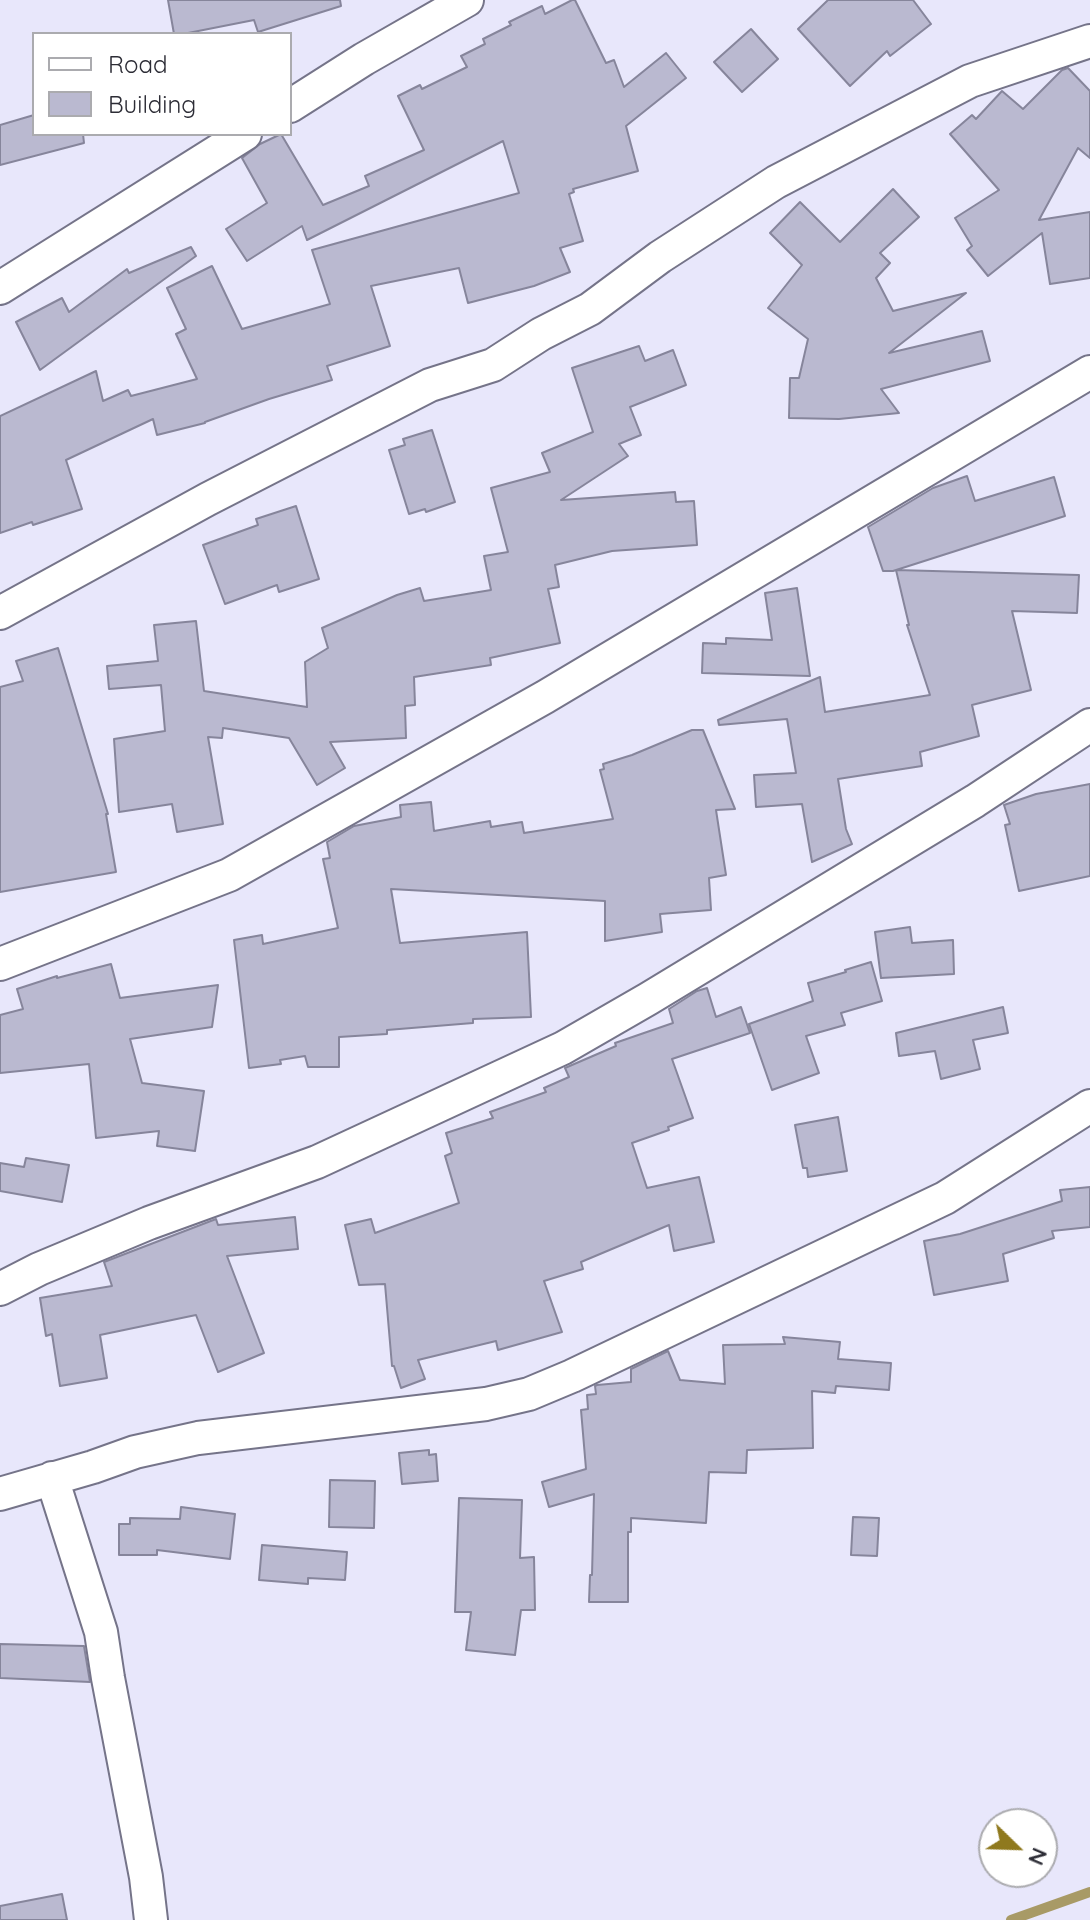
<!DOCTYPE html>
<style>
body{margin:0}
#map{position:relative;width:1090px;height:1920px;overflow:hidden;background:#e8e7fb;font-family:Quicksand,sans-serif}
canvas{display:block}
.legend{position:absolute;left:32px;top:32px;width:260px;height:104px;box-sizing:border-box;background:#fff;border:2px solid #ababaf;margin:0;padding:10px 14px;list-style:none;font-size:24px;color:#2d2d36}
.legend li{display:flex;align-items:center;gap:16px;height:40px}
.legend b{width:40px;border:2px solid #ababaf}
.north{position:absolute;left:978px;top:1808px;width:80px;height:80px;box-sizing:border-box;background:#fff;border:2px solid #ababaf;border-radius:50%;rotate:113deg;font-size:22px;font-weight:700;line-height:32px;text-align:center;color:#2d2d36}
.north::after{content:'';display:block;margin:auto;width:28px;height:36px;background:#8f791e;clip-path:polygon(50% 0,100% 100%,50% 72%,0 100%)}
</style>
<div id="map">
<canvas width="1090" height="1920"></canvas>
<ul class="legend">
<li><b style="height:10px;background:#fff"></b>Road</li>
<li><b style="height:22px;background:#bab9d0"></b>Building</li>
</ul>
<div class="north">N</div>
</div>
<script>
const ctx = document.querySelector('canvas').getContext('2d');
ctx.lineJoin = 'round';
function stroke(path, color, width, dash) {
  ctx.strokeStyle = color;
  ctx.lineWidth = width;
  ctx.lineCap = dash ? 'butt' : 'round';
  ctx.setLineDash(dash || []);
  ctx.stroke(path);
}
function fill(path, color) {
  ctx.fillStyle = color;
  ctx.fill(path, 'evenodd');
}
const stream = new Path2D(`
 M 1011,1920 L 1090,1892`);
const building = new Path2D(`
 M 168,0 L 340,0 L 341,6 L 258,32 L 254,20 L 183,34 L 174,34 Z
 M 572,0 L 575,0 L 606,63 L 614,60 L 624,87 L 666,53 L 686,78 L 626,126 L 638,171 L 573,189 L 574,192 L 569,194 L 583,241 L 560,248 L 570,272 L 534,286 L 468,303 L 459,268 L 371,286 L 390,346 L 327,366 L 332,380 L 269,399 L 205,422 L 205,423 L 157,435 L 153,419 L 66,460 L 82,509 L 33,525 L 32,522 L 0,533 L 0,416 L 96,371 L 103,401 L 128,390 L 131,396 L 197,379 L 176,334 L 186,329 L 167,288 L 212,266 L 242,329 L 330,304 L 312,250 L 519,193 L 503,141 L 307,240 L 302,226 L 247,261 L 226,229 L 267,203 L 242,158 L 260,144 L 281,134 L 323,205 L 369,186 L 365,176 L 424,150 L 398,96 L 420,85 L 422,89 L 467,67 L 461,56 L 485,44 L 483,39 L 511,25 L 509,22 L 542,6 L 545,14 Z
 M 828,0 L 913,0 L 931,24 L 890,56 L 887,51 L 850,86 L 798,29 Z
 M 751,29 L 778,59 L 742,92 L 714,62 Z
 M 1068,68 L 1090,91 L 1090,158 L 1078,148 L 1039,220 L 1090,212 L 1090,278 L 1050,284 L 1042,233 L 988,276 L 967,250 L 972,246 L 955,218 L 999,190 L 950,134 L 972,115 L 976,119 L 1002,91 L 1023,109 L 1062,70 Z
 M 34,115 L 34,134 L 83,134 L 84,143 L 0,165 L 0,125 Z
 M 893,189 L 919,217 L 880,253 L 890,263 L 876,278 L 893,311 L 966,293 L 889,353 L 982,331 L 990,361 L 881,389 L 899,413 L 839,419 L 789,418 L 790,378 L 799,378 L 808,339 L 768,308 L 802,265 L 770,233 L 800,202 L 840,242 Z
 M 191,247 L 196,256 L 40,370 L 16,322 L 62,298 L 69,312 L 127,269 L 129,273 Z
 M 639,346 L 645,361 L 673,350 L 686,385 L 630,407 L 641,435 L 619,444 L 628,456 L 561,500 L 675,492 L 676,502 L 694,501 L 697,545 L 612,551 L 555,565 L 559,587 L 548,589 L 560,643 L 490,658 L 491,665 L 414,677 L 415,705 L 405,706 L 406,738 L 330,742 L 345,768 L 317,785 L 289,738 L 223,728 L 222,738 L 208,737 L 223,824 L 177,832 L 172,804 L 119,812 L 114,739 L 165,731 L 161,685 L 109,689 L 107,666 L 158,661 L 154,625 L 196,621 L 204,691 L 307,707 L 305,662 L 328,648 L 322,628 L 397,595 L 420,588 L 424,601 L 491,590 L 484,556 L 508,552 L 491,488 L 550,472 L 542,453 L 593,432 L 572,368 Z
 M 432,430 L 455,502 L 426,512 L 425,509 L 409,514 L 389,450 L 405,445 L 403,439 Z
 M 967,476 L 975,501 L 1054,477 L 1065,516 L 893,571 L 883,571 L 868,527 L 933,488 Z
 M 296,506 L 319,579 L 279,592 L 277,585 L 225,604 L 203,545 L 258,525 L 256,519 Z
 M 896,570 L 1079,575 L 1077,613 L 1012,611 L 1031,690 L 972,705 L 979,736 L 920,752 L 922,766 L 838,779 L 846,829 L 852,844 L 812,862 L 802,804 L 756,807 L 754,775 L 796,773 L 787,719 L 719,725 L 718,720 L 820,677 L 825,712 L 930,695 L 907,625 L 909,625 Z
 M 797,588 L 810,676 L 702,673 L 703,643 L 726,644 L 726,638 L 772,640 L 765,593 Z
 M 58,648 L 108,814 L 106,814 L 116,872 L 0,892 L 0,687 L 23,681 L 16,661 Z
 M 692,730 L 703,730 L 735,809 L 716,810 L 726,875 L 709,878 L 711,910 L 660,914 L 662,932 L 605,941 L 605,901 L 391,889 L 400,943 L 527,932 L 531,1017 L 473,1019 L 473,1023 L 387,1030 L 387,1034 L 339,1037 L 339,1067 L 308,1067 L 305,1056 L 280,1060 L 281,1064 L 249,1068 L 234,940 L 262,935 L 263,944 L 338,928 L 323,859 L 330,858 L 327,842 L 354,826 L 401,817 L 400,805 L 431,802 L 434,831 L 490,821 L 491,827 L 522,822 L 524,833 L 613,819 L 600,770 L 604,769 L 603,764 L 632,755 Z
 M 1090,784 L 1090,876 L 1019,891 L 1005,825 L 1010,824 L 1004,805 L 1036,794 Z
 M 910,927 L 912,943 L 953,940 L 954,974 L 881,978 L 875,932 Z
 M 871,962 L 882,1001 L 841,1013 L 845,1025 L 806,1036 L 819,1073 L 772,1090 L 749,1024 L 813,1001 L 808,983 L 846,972 L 845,970 Z
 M 111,964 L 120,998 L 218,985 L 212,1027 L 130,1039 L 142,1083 L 204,1091 L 195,1151 L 157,1146 L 159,1131 L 96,1138 L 89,1064 L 0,1073 L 0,1015 L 23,1009 L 17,989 L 57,976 L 57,978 Z
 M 707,988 L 716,1017 L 741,1007 L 750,1033 L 672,1059 L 693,1118 L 668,1127 L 669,1130 L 632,1143 L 647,1188 L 699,1177 L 714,1242 L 674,1251 L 669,1225 L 581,1262 L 583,1269 L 544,1281 L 562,1332 L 498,1350 L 496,1341 L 418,1360 L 425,1379 L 401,1388 L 394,1366 L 392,1366 L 385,1284 L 359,1285 L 345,1225 L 371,1219 L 375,1233 L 459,1203 L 445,1156 L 452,1153 L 446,1133 L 493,1118 L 490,1112 L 546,1092 L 544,1088 L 569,1077 L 565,1068 L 616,1046 L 615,1043 L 673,1023 L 669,1009 L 697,991 Z
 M 1003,1007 L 1008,1033 L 973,1040 L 980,1069 L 941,1079 L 935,1051 L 899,1056 L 896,1033 Z
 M 838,1117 L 847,1171 L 808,1177 L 807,1168 L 803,1168 L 795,1125 Z
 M 26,1158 L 69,1165 L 62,1202 L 0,1191 L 0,1163 L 24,1167 Z
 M 1090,1187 L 1090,1227 L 1052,1231 L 1054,1238 L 1003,1254 L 1008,1281 L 934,1295 L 924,1241 L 960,1234 L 1062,1201 L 1060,1190 Z
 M 295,1217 L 298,1249 L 227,1256 L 264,1353 L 218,1372 L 196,1315 L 100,1335 L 107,1378 L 60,1386 L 52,1334 L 46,1336 L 40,1298 L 112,1286 L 104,1262 L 216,1219 L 218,1225 Z
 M 783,1337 L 840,1342 L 838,1359 L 891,1363 L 889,1390 L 836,1386 L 835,1393 L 812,1391 L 813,1448 L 747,1450 L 746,1473 L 709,1472 L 706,1523 L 631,1518 L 631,1532 L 628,1532 L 628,1602 L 589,1602 L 590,1575 L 592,1575 L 594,1494 L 549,1507 L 542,1482 L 586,1469 L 581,1410 L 588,1409 L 587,1395 L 596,1394 L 595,1386 L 597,1385 L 631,1382 L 631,1369 L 668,1351 L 680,1380 L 725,1384 L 723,1345 L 785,1344 Z
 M 429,1450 L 429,1455 L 436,1454 L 438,1481 L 402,1484 L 399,1453 Z
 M 330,1480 L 375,1481 L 374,1528 L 329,1527 Z
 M 459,1498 L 522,1500 L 520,1558 L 534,1557 L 535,1610 L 521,1610 L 515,1655 L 466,1650 L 471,1612 L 455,1612 Z
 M 181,1507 L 235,1514 L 230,1559 L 157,1550 L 157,1555 L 119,1555 L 119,1524 L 130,1524 L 130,1518 L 180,1519 Z
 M 853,1517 L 879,1518 L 877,1556 L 851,1555 Z
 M 262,1545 L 347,1552 L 345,1580 L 308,1578 L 308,1584 L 259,1580 Z
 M 0,1644 L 84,1646 L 90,1682 L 0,1678 Z
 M 62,1894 L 67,1920 L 0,1920 L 0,1906 Z`);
const minor = new Path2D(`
 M 290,106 L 364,59 L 467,0
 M 0,288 L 245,134
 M 0,613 L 208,499 L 430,385 L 493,365 L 541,334 L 590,309 L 660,257 L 776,182 L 970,81 L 1090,41
 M 0,964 L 229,875 L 545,697 L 1090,372
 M 0,1289 L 39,1269 L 149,1223 L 317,1162 L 563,1048 L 648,999 L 975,801 L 1090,725
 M 52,1478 L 101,1632 L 108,1678 L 146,1877 L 151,1920
 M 0,1494 L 93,1467 L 135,1452 L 198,1438 L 486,1404 L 529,1394 L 572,1376 L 945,1198 L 1090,1106`);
stroke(stream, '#a89a66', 10);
fill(building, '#bab9d0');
stroke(building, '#86859b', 2);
stroke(minor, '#757489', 36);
stroke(minor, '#fff', 32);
</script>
